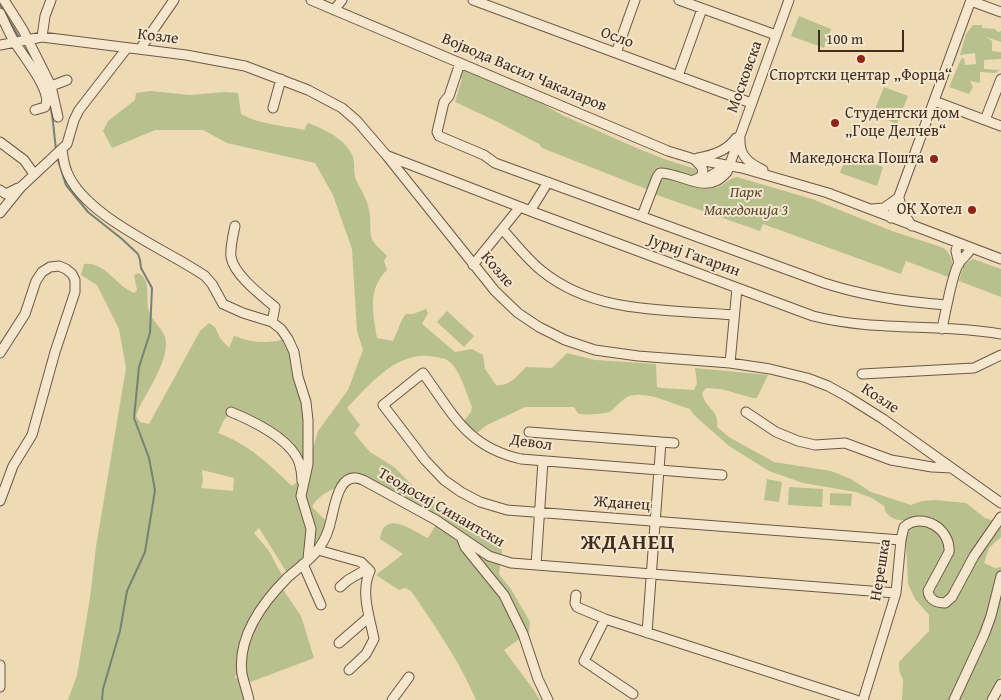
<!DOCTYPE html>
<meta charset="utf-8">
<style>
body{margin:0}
#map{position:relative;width:1001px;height:700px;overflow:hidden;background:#eedab4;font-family:"Gentium Book Plus",serif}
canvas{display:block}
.scale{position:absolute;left:818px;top:30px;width:86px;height:22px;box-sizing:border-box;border:2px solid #422c20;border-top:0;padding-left:6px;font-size:15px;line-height:18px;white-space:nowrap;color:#422c20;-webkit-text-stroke:4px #f4e7ce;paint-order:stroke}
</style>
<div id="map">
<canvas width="1001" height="700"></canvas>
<div class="scale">100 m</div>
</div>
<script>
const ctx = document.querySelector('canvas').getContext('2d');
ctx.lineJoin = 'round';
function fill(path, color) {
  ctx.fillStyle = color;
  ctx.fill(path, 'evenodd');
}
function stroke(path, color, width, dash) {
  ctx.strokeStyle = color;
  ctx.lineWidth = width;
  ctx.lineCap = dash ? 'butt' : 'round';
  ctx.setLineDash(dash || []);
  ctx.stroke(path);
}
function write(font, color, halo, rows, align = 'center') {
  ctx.font = font + ' "Gentium Book Plus",serif';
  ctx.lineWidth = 4;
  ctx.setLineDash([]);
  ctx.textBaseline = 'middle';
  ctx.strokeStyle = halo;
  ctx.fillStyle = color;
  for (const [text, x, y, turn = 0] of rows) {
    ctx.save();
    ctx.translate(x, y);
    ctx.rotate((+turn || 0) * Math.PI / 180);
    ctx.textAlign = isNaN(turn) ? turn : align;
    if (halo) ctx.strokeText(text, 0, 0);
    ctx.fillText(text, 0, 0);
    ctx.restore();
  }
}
const green = new Path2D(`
 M 799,16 L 831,29 L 824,48 L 791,36 Z
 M 973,25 L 982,25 L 982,28 L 995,29 L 998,32 L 1001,31 L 1001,42 L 986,37 L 992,41 L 992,51 L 1001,52 L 1001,59 L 984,60 L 984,69 L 1000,70 L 995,73 L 980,72 L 980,83 L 970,81 L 973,87 L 969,94 L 949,87 L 961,59 L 964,58 L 965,65 L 976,64 L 975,53 L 960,55 L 966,34 Z
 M 461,69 L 541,103 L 562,115 L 639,149 L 667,160 L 696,169 L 697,173 L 692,176 L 658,167 L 649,190 L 542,148 L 539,144 L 498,122 L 455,102 L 462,79 L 457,77 Z
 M 884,87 L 908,96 L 897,124 L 873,114 Z
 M 151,91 L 189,95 L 225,92 L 238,93 L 241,114 C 261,125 282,125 304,130 L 308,123 C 324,129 346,139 353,157 C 355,164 353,172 356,180 C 362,192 369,202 370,216 C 371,223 369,231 372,239 C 374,245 382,250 387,256 L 384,261 L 387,270 C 367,289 373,313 377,338 L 393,341 C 398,332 399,322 406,314 L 413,314 L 426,309 L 428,313 L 422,324 L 455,352 L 472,349 L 483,355 L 485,369 L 496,385 C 509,387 517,376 526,367 L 552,368 L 567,353 L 595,360 L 656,364 L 657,387 L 661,388 L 694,390 L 697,383 L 695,368 L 768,375 L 757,398 L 753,398 L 721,389 L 706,388 L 702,393 C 705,409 720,410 717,427 L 729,437 L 774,462 L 831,471 L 851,479 L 871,492 L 911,505 L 922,501 L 935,500 L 966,503 L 985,518 L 1001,523 L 1001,537 L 989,548 L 984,563 L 995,568 L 1001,567 L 1001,675 L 988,700 L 902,700 L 903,680 L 899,670 L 899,662 L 929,631 L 929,615 L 915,599 L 908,584 L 905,520 C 895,521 886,517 884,506 L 872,498 L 856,492 L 803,483 L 769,471 L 729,446 L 694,415 L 690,409 C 672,404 653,393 634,395 C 621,397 618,407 609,412 C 605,414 581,416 578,413 C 577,413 575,408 574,407 L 525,407 L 487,425 L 477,433 L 471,432 L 463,422 L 471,412 L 472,407 C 467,395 459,366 447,360 C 445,358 439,358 436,357 C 398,349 371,383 347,408 L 360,425 L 354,433 L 370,452 L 394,467 L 425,498 L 462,523 L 503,543 L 499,574 L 511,589 L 530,622 L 529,632 L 504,650 L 533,689 L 540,700 L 476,700 C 459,660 435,626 411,591 L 405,588 L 399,590 L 376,575 L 403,554 L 380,539 C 384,508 413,531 428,538 L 438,521 L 359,478 C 343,486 321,490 312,507 L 324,519 L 329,520 L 324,539 L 289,576 L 259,528 L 254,533 L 269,551 L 283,577 L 257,609 L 239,674 L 235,676 L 235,678 L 240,678 L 246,700 L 68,700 L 77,675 L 90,598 L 96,547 L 126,368 L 119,329 L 97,285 L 81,275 L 84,264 C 105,261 116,286 134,293 L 137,290 L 134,275 L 138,273 C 152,279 145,299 149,311 C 152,321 162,328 165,337 C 171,357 148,390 139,408 L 136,416 L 140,422 L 149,424 L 200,331 L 209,323 L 215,327 L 220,338 L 229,348 L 234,336 C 250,342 264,344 281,340 L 283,332 L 297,365 L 310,459 L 318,431 L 348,390 L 363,350 L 357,331 L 352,249 L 333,195 L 315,163 L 227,143 L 203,130 L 155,130 L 112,148 L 103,131 L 108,121 L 135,100 L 136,93 ZM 231,412 L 290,449 L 302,478 L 292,486 C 269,464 248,444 218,433 L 224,420 ZM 202,470 L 234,478 L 233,491 L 201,488 L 203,481 Z
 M 847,154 L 883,167 L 877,186 L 840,173 Z
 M 665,177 C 681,181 698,192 715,188 C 724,186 729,178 737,177 L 812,199 L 892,231 L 944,248 C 954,257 953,265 951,278 L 906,261 L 901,274 L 763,224 L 760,231 L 654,194 L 659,180 Z
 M 973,259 L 1001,269 L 1001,297 L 959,281 L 964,264 Z
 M 447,311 L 474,336 L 464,347 L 437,322 Z
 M 767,479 L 782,482 L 779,502 L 764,500 Z
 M 789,487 L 823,489 L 822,507 L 788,505 Z
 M 830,493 L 852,494 L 851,506 L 830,505 Z
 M 282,588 L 301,616 L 314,658 L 248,683 C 239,641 258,620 282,588 Z`);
const stream = new Path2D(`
 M 0,5 L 4,11
 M 6,15 L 19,37
 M 22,44 L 28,55
 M 50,102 L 53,122 L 56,150
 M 57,157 L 66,185 L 88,212 L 122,239 L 138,254 L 140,260 L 141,268 L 152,288 L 150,333 L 139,367 L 134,418 L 149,458 L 155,490 L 145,552 L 127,591 L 120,631 L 103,689 L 102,700`);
const minor = new Path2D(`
 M 4,0 L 23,30 L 51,86 L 58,117
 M 311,0 L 668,151 L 694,159 L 742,168 L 828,193 L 1001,259
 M 473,0 L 751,103
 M 679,0 L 776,35
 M 971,1 L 1001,12
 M 334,10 L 342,0
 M 0,13 C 5,23 9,33 14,41 C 22,55 54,92 45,107 L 35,110
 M 42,37 L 45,16 L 51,0
 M 0,45 L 42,37 L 186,55 L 245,66 L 308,90 L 342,108 L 357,121 L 387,156 L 495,291 L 518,313 L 539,327 L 565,340 L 595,350 L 638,356 L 730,363 L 770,369 L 807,378 L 828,386 L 848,397 L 883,419 L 1001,503
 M 140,49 L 174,0
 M 616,53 L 635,0
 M 460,63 L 449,96 L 444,102 L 437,132 L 439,136 L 484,155 L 495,163 L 824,283 C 864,296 905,302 947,305
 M 678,76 L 702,9
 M 46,88 L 67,80
 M 934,101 L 1001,126
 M 273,108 L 281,79
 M 985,120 L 1001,79
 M 740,139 C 739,156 749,163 763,170
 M 0,142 L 24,160 L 34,174
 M 62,150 C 63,157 64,165 67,172 C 85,217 166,249 205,276 L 212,284 L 223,304 L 243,313 L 272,322 L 275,307 C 262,296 234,275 231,257 C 230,247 233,236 235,226
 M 388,156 L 533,212 L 813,316 C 875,332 939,323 1001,334
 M 698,158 C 713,155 727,151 736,138
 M 694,159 L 700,165 L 703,170 L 701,177 L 694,180
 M 700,182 L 729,165
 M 0,190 L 6,194 L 18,188
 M 899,198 L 902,211 L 912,226
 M 872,209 L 884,208 L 898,198
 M 530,211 L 548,182
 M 0,213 L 21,187 L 67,144 L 74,120 L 79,110 L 127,48
 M 642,216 L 657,177 L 660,173 C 684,173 707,197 727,172 L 789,0
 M 891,218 L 971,0
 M 502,229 C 515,243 527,259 542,271 C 596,315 669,309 734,315
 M 958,243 L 956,251 L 959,264
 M 473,265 L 520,207
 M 272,322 L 281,329 L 288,339 L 294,352 L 298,377 L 306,402 L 308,420 L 308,464 L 301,496 L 311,529 L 308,559
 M 942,329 C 945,315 952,274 959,263 C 963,257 968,255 971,248
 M 0,353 L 25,314 L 36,281 L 42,272 L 50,267 L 59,266 L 66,269 L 72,274 L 75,280 L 75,292 L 55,352 L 32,435 L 13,466 L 0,501
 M 730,363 L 737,288
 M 862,374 L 974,368 L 1001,355
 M 231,412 C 253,421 290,439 299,462 C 301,468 302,475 302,481
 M 746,412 L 776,432 L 798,441 L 815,445 L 845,443 L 891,460 L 932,467 L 952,468
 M 529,432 L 674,443
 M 722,475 L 521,459 C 467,447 453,414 423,373 L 383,405 L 425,460 L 444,480 L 461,492 L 480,502 L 507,510 L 901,540
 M 462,539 L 465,547 L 504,595 L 523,634 L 538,679 L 548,700
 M 318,550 L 361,562 L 370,571 C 360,592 370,618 374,639 L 366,654 L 349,670
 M 303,564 L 321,605
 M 536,565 L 543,461
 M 340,587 L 348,580 L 367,569
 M 576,595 L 575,603 L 577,607 L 605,619 L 856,700
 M 605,619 L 584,661 L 633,694
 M 647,633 L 661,442
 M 339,643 L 369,617
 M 0,665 L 0,687
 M 249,700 C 247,691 244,683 242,674 C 237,636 263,602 288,577 C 298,568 312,559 319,548 C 325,540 329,530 331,520 C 335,505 339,469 363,480 L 436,520 L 489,556 L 511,563 L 896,593
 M 392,700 L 409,677
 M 863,700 L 896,593 L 901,540 L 904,527 C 922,511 951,529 949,552 L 928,591 C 929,600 937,603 945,603 L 952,597 L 974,556 L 1001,517
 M 954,700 L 984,635 L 991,616 L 1001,576
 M 992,700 L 1001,684`);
const markers = [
 [861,59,5,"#8f2418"],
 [835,123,5,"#8f2418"],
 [934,159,5,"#8f2418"],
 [972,210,5,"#8f2418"]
];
const streetNames = [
 ["Козле",158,37,7],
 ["Осло",617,38,20],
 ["Војвода Васил Чакаларов",524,73,23],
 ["Московска",745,77,-70],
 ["Јуриј Гагарин",694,256,20],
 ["Козле",497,270,49],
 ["Козле",880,399,33],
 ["Девол",531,443,8],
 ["Жданец",622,504,4],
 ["Теодосиј Синаитски",441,508,30],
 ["Нерешка",881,570,-81]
];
const poiNames = [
 ["Спортски центар „Форца“",861,76,"center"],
 ["Студентски дом",845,114,"left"],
 ["„Гоце Делчев“",845,132,"left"],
 ["Македонска Пошта",924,159],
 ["ОК Хотел",962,210]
];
const parkNames = [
 ["Парк",746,193],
 ["Македонија 3",746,211]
];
const districtNames = [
 ["ЖДАНЕЦ",628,544]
];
fill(green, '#b8c08d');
stroke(stream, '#768275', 2);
stroke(minor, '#6d5845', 11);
stroke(minor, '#f4e7ce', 9);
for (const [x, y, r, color] of markers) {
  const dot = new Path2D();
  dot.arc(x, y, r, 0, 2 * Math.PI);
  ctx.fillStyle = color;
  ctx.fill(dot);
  stroke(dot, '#f4e7ce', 2);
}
write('16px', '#422c20', '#f4e7ce', streetNames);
write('16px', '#422c20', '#f4e7ce', poiNames, 'right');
write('italic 16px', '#5a4a36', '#f4e7ce', parkNames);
ctx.letterSpacing = '1px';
write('bold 21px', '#422c20', '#f4e7ce', districtNames);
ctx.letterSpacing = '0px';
</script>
